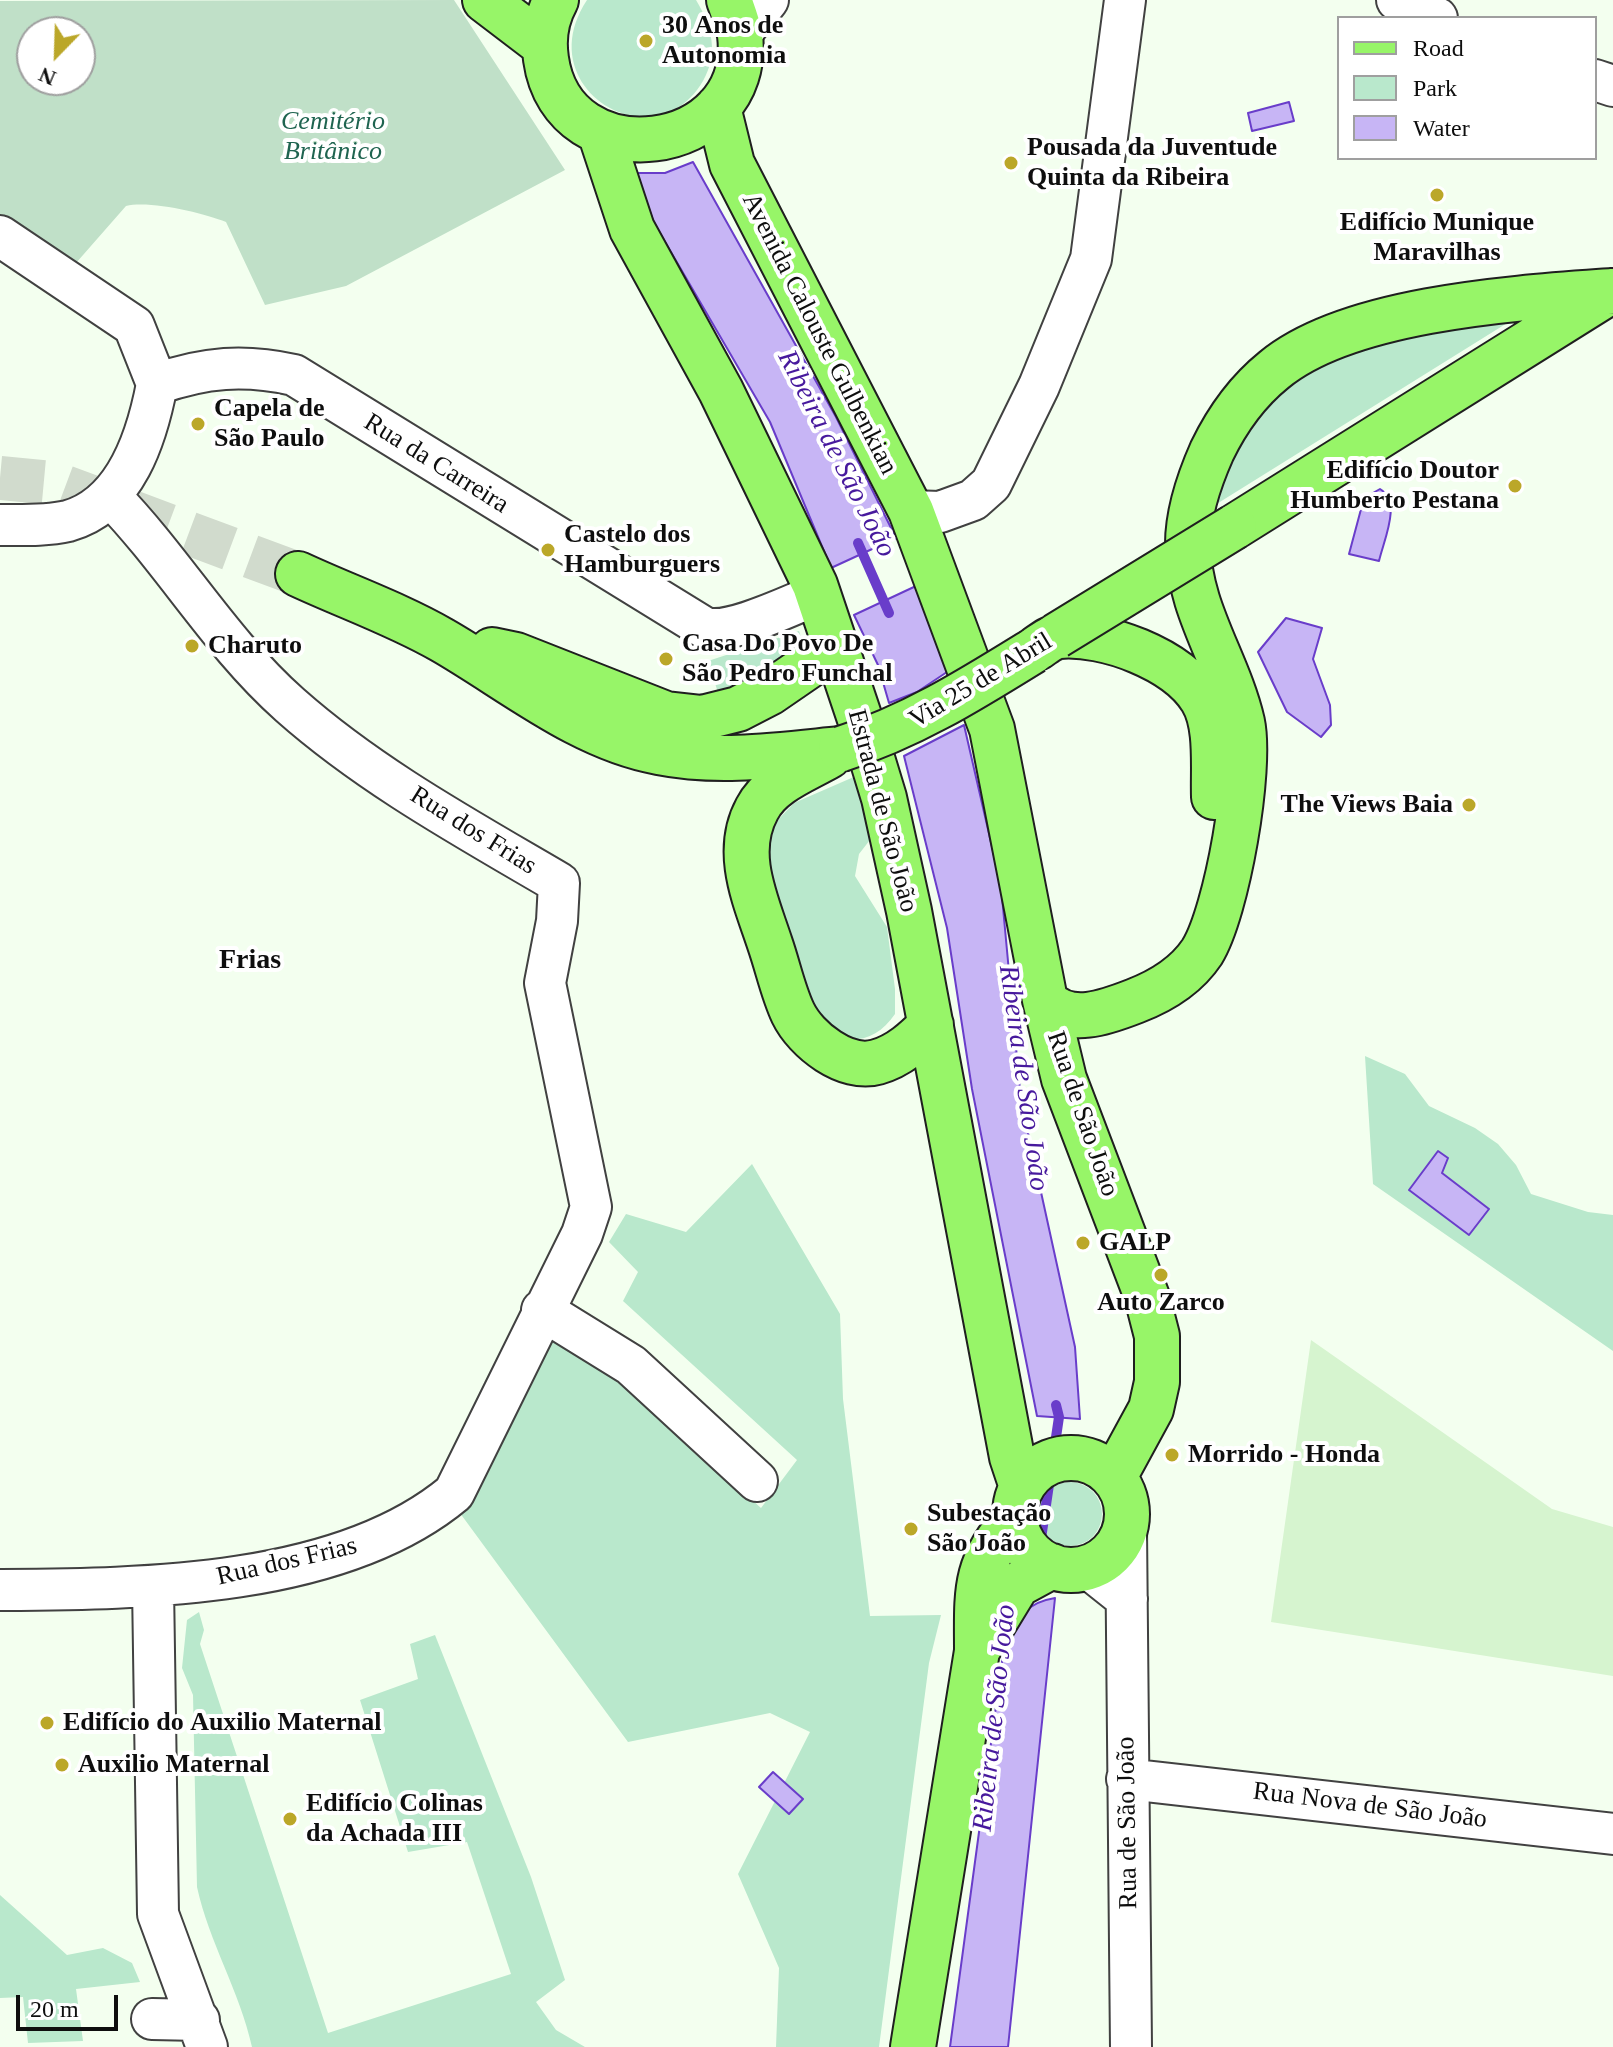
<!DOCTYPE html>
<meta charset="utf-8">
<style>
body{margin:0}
#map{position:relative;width:1613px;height:2047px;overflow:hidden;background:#f3ffef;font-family:Georgia,serif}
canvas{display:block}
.legend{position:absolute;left:1337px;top:16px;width:260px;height:144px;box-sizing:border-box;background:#fff;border:2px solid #9f9f9f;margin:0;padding:10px 14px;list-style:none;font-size:24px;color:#0e0e0e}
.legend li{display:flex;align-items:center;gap:16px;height:40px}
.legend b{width:40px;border:2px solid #9f9f9f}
.north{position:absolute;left:16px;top:16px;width:80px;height:80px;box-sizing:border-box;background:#fff;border:2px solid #9f9f9f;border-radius:50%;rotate:203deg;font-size:22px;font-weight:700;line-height:32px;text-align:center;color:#0e0e0e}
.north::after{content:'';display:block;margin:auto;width:28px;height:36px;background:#bba729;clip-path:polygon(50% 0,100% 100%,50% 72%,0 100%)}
.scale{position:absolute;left:16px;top:1995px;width:102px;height:36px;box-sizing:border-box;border:4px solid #0e0e0e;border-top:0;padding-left:10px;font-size:24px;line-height:28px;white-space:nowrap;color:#0e0e0e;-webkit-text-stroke:6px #fff;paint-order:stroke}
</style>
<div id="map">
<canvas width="1613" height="2047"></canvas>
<ul class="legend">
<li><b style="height:10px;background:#97f568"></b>Road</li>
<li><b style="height:22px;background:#b9e8cc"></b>Park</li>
<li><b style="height:22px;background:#c7b5f5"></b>Water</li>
</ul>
<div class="north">N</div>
<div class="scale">20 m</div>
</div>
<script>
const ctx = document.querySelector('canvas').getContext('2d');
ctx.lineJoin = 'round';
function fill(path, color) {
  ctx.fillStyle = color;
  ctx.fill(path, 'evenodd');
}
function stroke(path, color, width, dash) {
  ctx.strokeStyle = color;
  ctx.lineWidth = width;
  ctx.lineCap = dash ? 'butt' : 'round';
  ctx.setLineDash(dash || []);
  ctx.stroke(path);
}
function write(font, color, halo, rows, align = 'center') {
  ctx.font = font + ' Georgia,serif';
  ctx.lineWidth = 8;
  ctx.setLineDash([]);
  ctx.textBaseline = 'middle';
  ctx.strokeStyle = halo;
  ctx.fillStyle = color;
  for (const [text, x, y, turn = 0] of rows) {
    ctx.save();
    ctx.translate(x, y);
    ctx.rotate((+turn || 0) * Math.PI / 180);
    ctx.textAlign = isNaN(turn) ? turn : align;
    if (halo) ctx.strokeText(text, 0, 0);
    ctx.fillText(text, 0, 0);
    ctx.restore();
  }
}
const farmland = new Path2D(`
 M 1311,1340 L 1552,1509 L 1613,1527 L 1613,1676 L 1271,1622 Z`);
const green = new Path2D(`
 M 587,0 L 696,0 C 712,27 719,53 703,81 C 655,164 528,89 587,0 Z
 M 1512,320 L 1207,510 L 1231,445 L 1282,384 L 1334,355 L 1410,332 Z
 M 799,631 L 803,644 L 786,660 L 720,699 L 708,661 Z
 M 856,776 L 873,836 L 859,854 L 855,876 L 887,927 L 895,989 L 895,1014 C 878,1039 856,1045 828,1035 L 781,943 L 765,848 L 775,823 L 794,803 Z
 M 1365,1056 L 1405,1074 L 1429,1106 L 1475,1128 L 1498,1144 L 1516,1165 L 1531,1194 L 1588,1212 L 1613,1215 L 1613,1351 L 1373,1184 Z
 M 752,1164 L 840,1314 L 843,1399 L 870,1616 L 941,1615 L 929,1663 L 879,2047 L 776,2047 L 779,1968 L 738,1874 L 810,1732 L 770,1713 L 628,1742 L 457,1509 L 553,1330 L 639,1398 L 761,1508 L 797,1460 L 623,1301 L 638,1272 L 609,1242 L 626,1214 L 686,1232 Z
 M1038 1514a32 32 0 1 1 64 0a32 32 0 1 1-64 0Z
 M 199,1612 L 204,1630 L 200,1644 L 328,2033 L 511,1974 L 467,1842 L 408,1852 L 360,1700 L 418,1679 L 410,1644 L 435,1635 L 531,1877 L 565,1980 L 536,2002 L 556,2030 L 585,2047 L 252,2047 C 240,1992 209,1942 197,1887 L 193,1695 L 182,1668 L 187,1620 Z
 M 0,1895 L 67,1955 L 103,1948 L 132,1963 L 140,1982 L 76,1989 L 83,2041 L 28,2043 L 23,1997 L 0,1998 Z`);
const cemetery = new Path2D(`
 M 454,0 L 565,170 L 346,286 L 265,305 L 226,222 C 204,213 149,200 126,206 L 69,271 L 0,218 L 0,1 ZM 32,32 L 80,32 L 80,80 L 32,80 Z`);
const water = new Path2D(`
 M 1289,102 L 1294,121 L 1252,131 L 1248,113 Z
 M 693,162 L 836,417 L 896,538 L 831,568 L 770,422 L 654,223 L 636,173 L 665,173 Z
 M 1380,489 C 1402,502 1384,539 1379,561 L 1349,554 L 1364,498 Z
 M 916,586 L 940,641 L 947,672 L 917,692 L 889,703 L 878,665 L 854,615 Z
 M 1286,618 L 1322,628 L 1313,659 L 1330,705 L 1331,725 L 1321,737 L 1287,712 L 1258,652 Z
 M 964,725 L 1001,886 L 1021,1101 L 1075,1347 L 1080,1419 L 1037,1416 L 972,1089 L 947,928 L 904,756 Z
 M 1438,1151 L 1448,1158 L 1442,1173 L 1489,1209 L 1469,1235 L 1409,1190 Z
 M 1055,1598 L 1008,2047 L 950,2047 L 1004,1647 C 1017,1620 1023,1603 1055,1598 Z
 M 773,1772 L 803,1799 L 789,1814 L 759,1787 Z`);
const stream = new Path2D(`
 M 858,543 L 889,613
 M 1038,1559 L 1059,1417 L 1056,1405`);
const majorTunnel = new Path2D(`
 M 0,478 L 54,483 L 298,574`);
const minor = new Path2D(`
 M 1397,0 L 1437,18
 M 740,35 L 768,0
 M 1595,80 L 1613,86
 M 0,236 L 134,326 L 157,384
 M 157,384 C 205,367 244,364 294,375 L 705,628 C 732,635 792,604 819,594
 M 911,511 L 940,512 L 973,500 L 991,484 L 1039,386 L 1091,259 L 1125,0
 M 0,525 C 22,525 46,526 68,521 C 126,505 147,437 157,384
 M 542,1310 L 631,1365 L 757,1481
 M 1126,1529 L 1131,2047
 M 1088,1568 L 1127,1599
 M 153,1586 L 158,1914 L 207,2047
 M 0,1590 C 142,1589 340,1588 454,1493 L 582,1234 L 591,1207 L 545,983 L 557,921 L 559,883 C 467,829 370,776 290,705 C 221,644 174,562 111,497
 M 1127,1779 L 1613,1834
 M 152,2019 L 199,2020`);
const major = new Path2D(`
 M 485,0 L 544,45
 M 556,0 C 546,18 543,39 546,59 C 563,181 754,157 740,35 C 738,24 733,11 729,0
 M 718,107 L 732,164 L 911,511 L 992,729 L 1045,1000 L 1064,1079 L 1147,1297 L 1157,1336 L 1157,1382 L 1151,1409 L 1114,1477
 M 600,132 L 632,229 L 721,391 L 815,585 L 860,719 L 884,798 L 909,911 L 1012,1457 L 1022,1487
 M 1234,527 L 1608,293
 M 298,574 C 345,596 397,614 442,640 C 510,679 580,738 659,752 C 719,764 780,755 841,749
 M 1037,648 C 1043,644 1052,637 1059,636 C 1105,632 1177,659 1202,699 C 1218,725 1213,767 1214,797
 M 492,650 L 516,655 L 666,714 L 702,718 L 738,709 L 769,693 L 836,647
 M 829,756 C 803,771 771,782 757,809 C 733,853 756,901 770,944 C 778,967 783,992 793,1013 C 806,1040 846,1071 877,1062 C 899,1056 916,1040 931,1025
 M 1045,1000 C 1068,1027 1107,1012 1135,1001 C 1161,991 1186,976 1202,952 C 1227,912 1252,768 1242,722 C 1228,661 1188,609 1188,544 C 1188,513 1200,478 1212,451 C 1227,420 1248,391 1274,370 C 1349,308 1517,298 1612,291
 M1015 1514a56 56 0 1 1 112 0a56 56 0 1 1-112 0Z
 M 978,1649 L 1017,1585 L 1052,1566
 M 913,2047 L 977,1651 C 977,1593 973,1564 1015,1519`);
const majorBridge = new Path2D(`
 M 1056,636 L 1234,527
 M 841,749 C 911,727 970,690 1033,651`);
const markers = [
 [646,41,8,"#bba729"],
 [1011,163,8,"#bba729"],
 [1437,195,8,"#bba729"],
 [198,424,8,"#bba729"],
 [1515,486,8,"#bba729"],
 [548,550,8,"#bba729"],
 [192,646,8,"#bba729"],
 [666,659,8,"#bba729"],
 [1469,805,8,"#bba729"],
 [1083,1243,8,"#bba729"],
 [1161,1275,8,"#bba729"],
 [1172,1455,8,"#bba729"],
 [911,1529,8,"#bba729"],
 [47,1723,8,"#bba729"],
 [62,1765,8,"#bba729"],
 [290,1819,8,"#bba729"]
];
const poiNames = [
 ["30 Anos de",662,26],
 ["Autonomia",662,56],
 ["Pousada da Juventude",1027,148],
 ["Quinta da Ribeira",1027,178],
 ["Edifício Munique",1437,223,"center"],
 ["Maravilhas",1437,253,"center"],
 ["Capela de",214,409],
 ["São Paulo",214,439],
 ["Edifício Doutor",1499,471,"right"],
 ["Humberto Pestana",1499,501,"right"],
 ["Castelo dos",564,535],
 ["Hamburguers",564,565],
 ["Casa Do Povo De",682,644],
 ["São Pedro Funchal",682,674],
 ["Charuto",208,646],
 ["The Views Baia",1453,805,"right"],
 ["GALP",1099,1243],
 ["Auto Zarco",1161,1303,"center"],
 ["Morrido - Honda",1188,1455],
 ["Subestação",927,1514],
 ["São João",927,1544],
 ["Edifício do Auxilio Maternal",63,1723],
 ["Auxilio Maternal",78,1765],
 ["Edifício Colinas",306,1804],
 ["da Achada III",306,1834]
];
const parkNames = [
 ["Cemitério",333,122],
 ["Britânico",333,152]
];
const streetNames = [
 ["Avenida Calouste Gulbenkian",819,334,63],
 ["Rua da Carreira",436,464,32],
 ["Via 25 de Abril",981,681,-31],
 ["Estrada de São João",882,811,75],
 ["Rua dos Frias",473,831,32],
 ["Rua de São João",1082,1114,71],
 ["Rua dos Frias",287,1562,-13],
 ["Rua Nova de São João",1370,1806,7],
 ["Rua de São João",1128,1823,-91]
];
const waterNames = [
 ["Ribeira de São João",836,454,63],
 ["Ribeira de São João",1023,1078,82],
 ["Ribeira de São João",995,1718,-84]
];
const neighbourhoodNames = [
 ["Frias",250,961]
];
fill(farmland, '#d6f4cf');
fill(green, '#b9e8cc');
fill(cemetery, '#c0e0c8');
fill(water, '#c7b5f5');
stroke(water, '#693dca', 2);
stroke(stream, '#693dca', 10);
stroke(majorTunnel, '#d1dbcd', 44, [44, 22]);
stroke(minor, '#414141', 44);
stroke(major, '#1f1f1f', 48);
stroke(minor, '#fff', 40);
stroke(major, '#97f568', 44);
stroke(majorBridge, '#1f1f1f', 48, []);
stroke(majorBridge, '#97f568', 44);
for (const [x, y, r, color] of markers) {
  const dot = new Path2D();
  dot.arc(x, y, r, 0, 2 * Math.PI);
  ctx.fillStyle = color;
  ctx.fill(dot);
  stroke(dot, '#fff', 3);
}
write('bold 26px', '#0e0e0e', '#fff', poiNames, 'left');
write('italic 26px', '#1f6450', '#fff', parkNames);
write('26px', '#0e0e0e', '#fff', streetNames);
write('italic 28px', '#47199d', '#fff', waterNames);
write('bold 28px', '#0e0e0e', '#fff', neighbourhoodNames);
</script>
